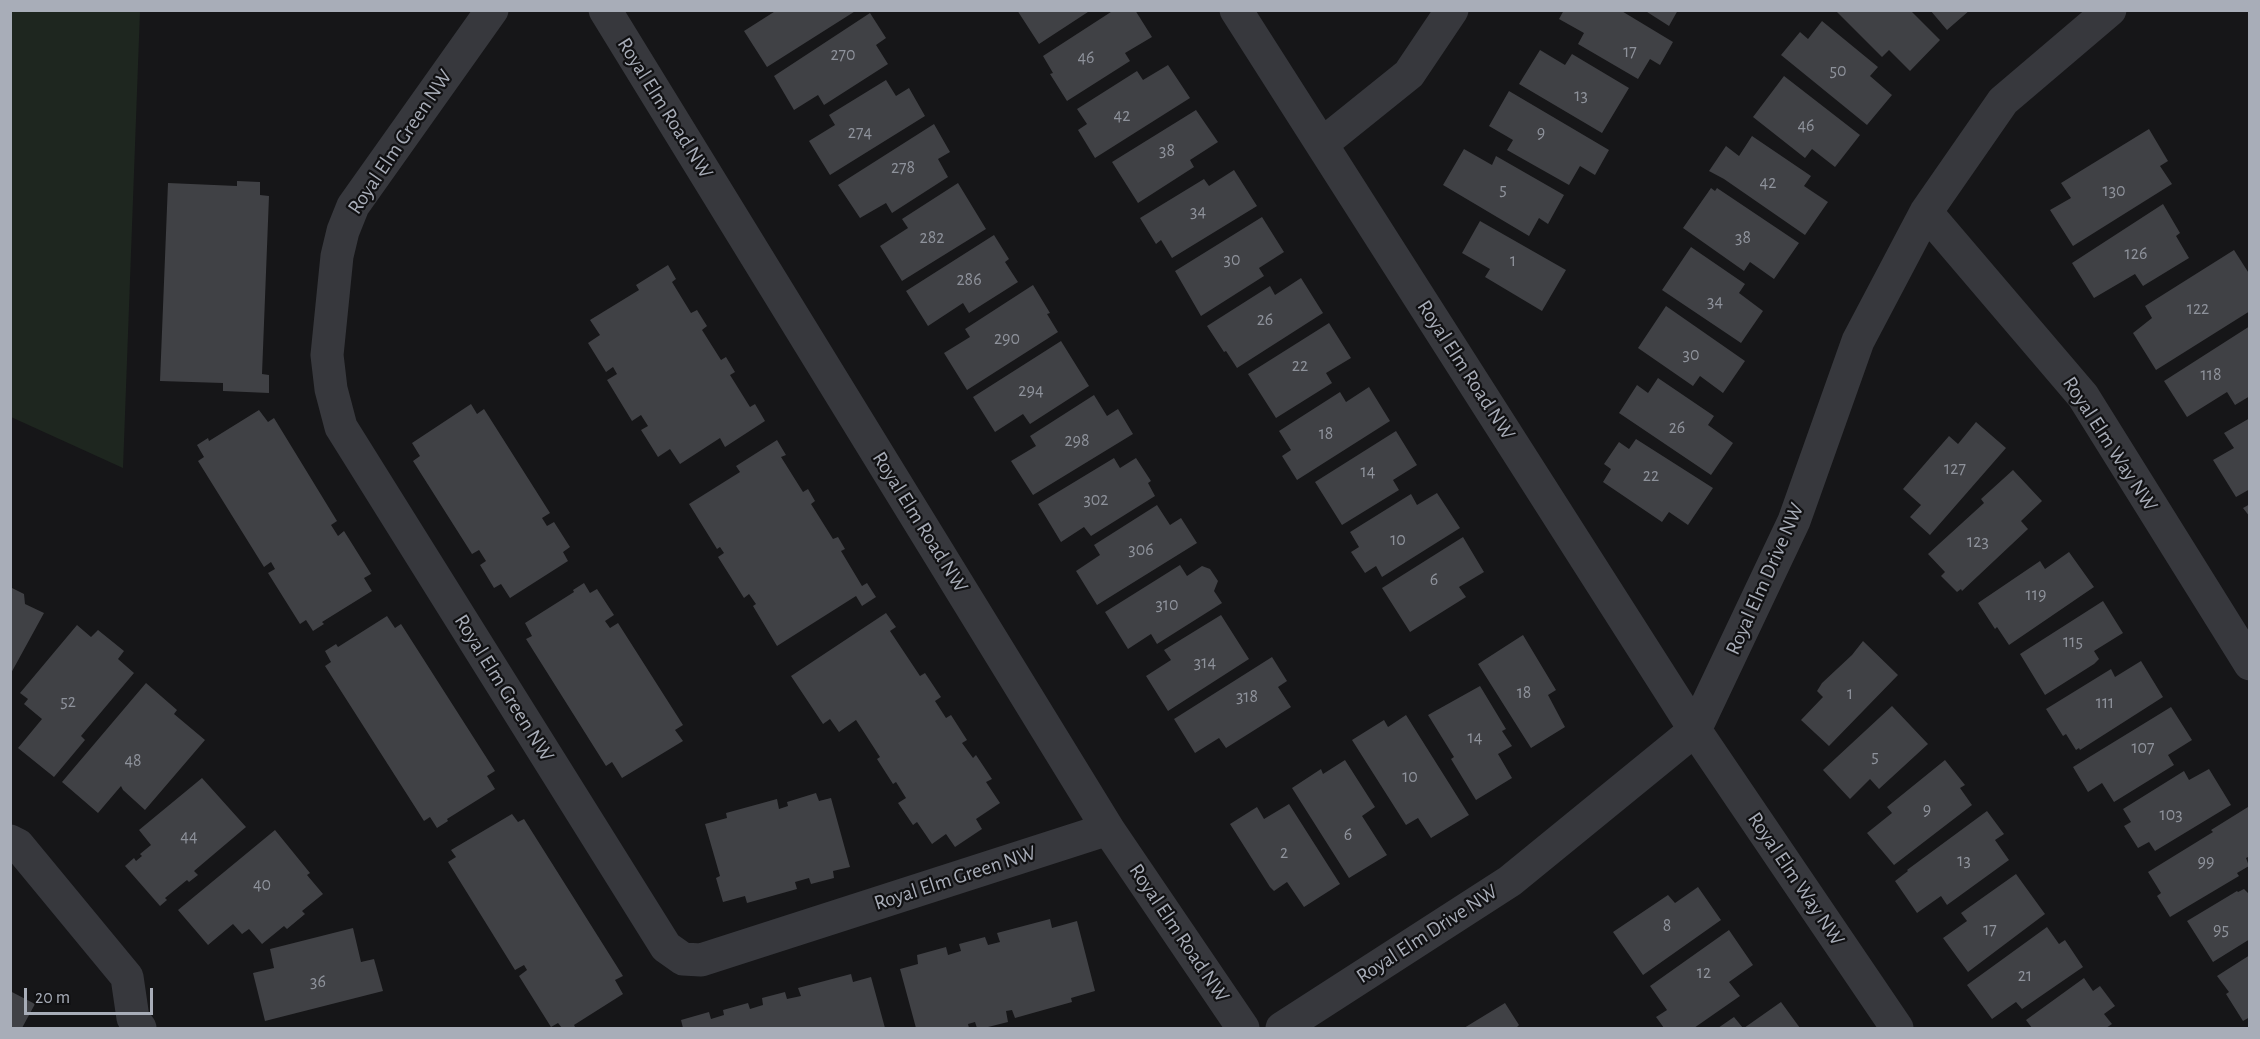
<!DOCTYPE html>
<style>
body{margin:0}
#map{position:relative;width:2260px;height:1039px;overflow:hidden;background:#161618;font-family:"Alegreya Sans",sans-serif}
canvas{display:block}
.frame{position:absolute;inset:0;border:12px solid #a8adb8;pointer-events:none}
.scale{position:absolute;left:24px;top:988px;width:129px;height:27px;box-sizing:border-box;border:3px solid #a8adb8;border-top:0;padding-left:8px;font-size:18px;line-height:21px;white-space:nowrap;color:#a8adb8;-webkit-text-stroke:4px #111113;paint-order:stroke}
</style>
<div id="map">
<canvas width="2260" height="1039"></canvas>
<div class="frame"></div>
<div class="scale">20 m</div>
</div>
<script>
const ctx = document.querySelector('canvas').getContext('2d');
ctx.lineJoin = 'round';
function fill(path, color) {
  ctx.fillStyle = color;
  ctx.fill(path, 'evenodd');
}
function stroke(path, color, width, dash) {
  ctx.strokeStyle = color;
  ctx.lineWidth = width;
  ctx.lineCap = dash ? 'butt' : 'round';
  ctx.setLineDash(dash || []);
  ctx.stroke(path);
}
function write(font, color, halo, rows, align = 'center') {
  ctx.font = font + ' "Alegreya Sans",sans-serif';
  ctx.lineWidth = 4.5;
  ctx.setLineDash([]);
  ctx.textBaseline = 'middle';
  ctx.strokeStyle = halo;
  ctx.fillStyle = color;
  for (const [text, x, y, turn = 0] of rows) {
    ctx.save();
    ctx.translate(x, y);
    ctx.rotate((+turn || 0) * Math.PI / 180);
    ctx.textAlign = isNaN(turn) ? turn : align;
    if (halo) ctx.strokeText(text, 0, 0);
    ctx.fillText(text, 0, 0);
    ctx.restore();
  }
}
const green = new Path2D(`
 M 11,10 L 140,11 L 123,468 L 11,417 Z`);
const building = new Path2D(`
 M 777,10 L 857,10 L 767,67 L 744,31 Z
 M 1017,10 L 1091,10 L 1039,44 Z
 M 1114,10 L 1135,10 L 1152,37 L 1125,53 L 1130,61 L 1067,101 L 1050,74 L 1053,73 L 1043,56 Z
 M 1564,10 L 1620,10 L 1673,42 L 1660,65 L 1650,59 L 1638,79 L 1578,44 L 1584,33 L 1559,19 Z
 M 1644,10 L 1678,10 L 1669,26 Z
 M 1835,10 L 1910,10 L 1940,40 L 1910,71 L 1889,50 L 1882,57 Z
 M 1930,10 L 1970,10 L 1947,30 Z
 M 870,13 L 886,38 L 876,45 L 888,64 L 824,105 L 818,95 L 794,110 L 774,76 Z
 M 1822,21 L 1878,67 L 1870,76 L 1892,95 L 1867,125 L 1781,55 L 1800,32 L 1808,39 Z
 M 1540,50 L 1565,65 L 1572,54 L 1629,88 L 1602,133 L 1519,84 Z
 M 1168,65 L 1190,98 L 1095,158 L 1078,130 L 1087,124 L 1077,109 L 1137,71 L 1143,80 Z
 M 1784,76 L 1860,135 L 1835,167 L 1812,149 L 1805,158 L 1753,117 Z
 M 886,80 L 896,96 L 909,88 L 925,116 L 830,175 L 809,141 L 835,125 L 829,115 Z
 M 1509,91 L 1609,150 L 1595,175 L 1580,166 L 1569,185 L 1507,150 L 1513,140 L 1489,126 Z
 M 1196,110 L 1218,142 L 1190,160 L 1194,167 L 1138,203 L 1112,162 Z
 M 934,124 L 950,152 L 938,159 L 948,177 L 892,213 L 886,203 L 860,218 L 838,185 Z
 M 2149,129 L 2168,161 L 2160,166 L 2172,184 L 2073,246 L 2050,210 L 2071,198 L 2061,183 Z
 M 1752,136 L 1811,176 L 1804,186 L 1828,202 L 1805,235 L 1724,179 L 1709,171 L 1726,146 L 1739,156 Z
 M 1464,149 L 1492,165 L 1496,156 L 1564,195 L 1548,224 L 1539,218 L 1529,236 L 1443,185 Z
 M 1234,170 L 1257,206 L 1172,258 L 1161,240 L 1156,244 L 1140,218 L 1204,179 L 1209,186 Z
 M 237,181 L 260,182 L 260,195 L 269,196 L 262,374 L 269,375 L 269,393 L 223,391 L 223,383 L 160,381 L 168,183 L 237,186 Z
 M 958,183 L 986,229 L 902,281 L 880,246 L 908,228 L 902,219 Z
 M 1711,188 L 1715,191 L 1717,188 L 1799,243 L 1774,279 L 1750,262 L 1744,271 L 1683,228 Z
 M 2163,204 L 2180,233 L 2176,236 L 2189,258 L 2143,286 L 2135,274 L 2094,298 L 2072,263 Z
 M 1262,217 L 1284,252 L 1259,268 L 1264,276 L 1201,316 L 1175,271 Z
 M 1480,221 L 1566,270 L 1542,311 L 1485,277 L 1490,269 L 1462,253 Z
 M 994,235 L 1009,259 L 1005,262 L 1018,282 L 969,313 L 963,303 L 928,326 L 906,291 Z
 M 1691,247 L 1745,284 L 1739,293 L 1763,311 L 1741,343 L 1662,290 Z
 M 2234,250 L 2250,275 L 2250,311 L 2156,370 L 2133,333 L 2152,318 L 2145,306 Z
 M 668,265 L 676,279 L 672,282 L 691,313 L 697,310 L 707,326 L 702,330 L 721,360 L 726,357 L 735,372 L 730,375 L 750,407 L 755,404 L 765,421 L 725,447 L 720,438 L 680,464 L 670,449 L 658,457 L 641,430 L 648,426 L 641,415 L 632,421 L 607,380 L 617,374 L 613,367 L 606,372 L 588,343 L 600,335 L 590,320 L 639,290 L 636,285 Z
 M 1301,278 L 1323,313 L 1237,368 L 1226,351 L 1224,352 L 1207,326 L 1270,286 L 1275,295 Z
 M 1033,285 L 1050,313 L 1047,314 L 1058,332 L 967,390 L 944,353 L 970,337 L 965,329 Z
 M 1666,306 L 1745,361 L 1723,393 L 1700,376 L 1693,386 L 1638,348 Z
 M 1329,323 L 1351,358 L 1326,373 L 1332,383 L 1276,418 L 1248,374 Z
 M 2250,326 L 2250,396 L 2235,405 L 2227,392 L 2187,417 L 2164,381 Z
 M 1061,341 L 1089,386 L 1030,424 L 1023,414 L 995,432 L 973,397 Z
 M 1658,378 L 1714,416 L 1708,425 L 1733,443 L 1711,475 L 1619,413 L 1637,385 L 1648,393 Z
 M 1369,387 L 1390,421 L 1297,480 L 1282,456 L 1291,450 L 1279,431 L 1340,392 L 1346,402 Z
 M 1094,395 L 1107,416 L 1118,409 L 1133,434 L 1033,495 L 1011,461 L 1036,446 L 1030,436 Z
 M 471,404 L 477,414 L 484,409 L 550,513 L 542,518 L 547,526 L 554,522 L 570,547 L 563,552 L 568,561 L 510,598 L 501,584 L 494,588 L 480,565 L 486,561 L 479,550 L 472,554 L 413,461 L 420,456 L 412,443 Z
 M 259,410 L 268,422 L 274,418 L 337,521 L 331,525 L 338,536 L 344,531 L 371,574 L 364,578 L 372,591 L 322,622 L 324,624 L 313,631 L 306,620 L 300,624 L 268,573 L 275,569 L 271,562 L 264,567 L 198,461 L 204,457 L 197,445 L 208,438 L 209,441 Z
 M 2250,418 L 2250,489 L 2236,497 L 2213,460 L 2234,448 L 2224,433 Z
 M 1976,422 L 2006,448 L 1930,535 L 1910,517 L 1921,505 L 1903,489 L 1949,436 L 1958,444 Z
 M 1396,431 L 1417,465 L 1393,480 L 1399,490 L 1342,525 L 1315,482 Z
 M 1636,439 L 1713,488 L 1688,525 L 1669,512 L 1662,522 L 1603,482 L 1611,469 L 1604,464 L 1619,442 L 1629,449 Z
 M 777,440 L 786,455 L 781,457 L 803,492 L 808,489 L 815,501 L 811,504 L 833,539 L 838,537 L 845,549 L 841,551 L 862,586 L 867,583 L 876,597 L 862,606 L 856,596 L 777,646 L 753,606 L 756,604 L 749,594 L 744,598 L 718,557 L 724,553 L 720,547 L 717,549 L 689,504 L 740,472 L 736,466 Z
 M 1114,458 L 1120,468 L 1136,458 L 1151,481 L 1148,483 L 1155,496 L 1091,536 L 1084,527 L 1061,542 L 1038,504 Z
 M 2013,470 L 2042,501 L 2021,521 L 2028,529 L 1962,591 L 1961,589 L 1957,592 L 1941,576 L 1945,572 L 1928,554 L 1984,503 L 1981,499 Z
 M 1437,493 L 1460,528 L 1382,577 L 1376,566 L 1365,573 L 1351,552 L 1359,547 L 1350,532 L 1411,494 L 1417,505 Z
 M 2250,504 L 2250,517 L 2243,508 Z
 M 1157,505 L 1170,525 L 1181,518 L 1197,543 L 1097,605 L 1076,571 L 1100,555 L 1094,545 Z
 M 1463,537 L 1484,572 L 1459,587 L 1466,597 L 1410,632 L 1382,588 Z
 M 2069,552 L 2094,587 L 2009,645 L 1997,627 L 1995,629 L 1978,603 L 2040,561 L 2045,569 Z
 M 1180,565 L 1187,576 L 1202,566 L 1210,569 L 1218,581 L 1214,591 L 1222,603 L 1157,644 L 1151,634 L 1128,649 L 1105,612 Z
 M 584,583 L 590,593 L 597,589 L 614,615 L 605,621 L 610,628 L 618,623 L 683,725 L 675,730 L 683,741 L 622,778 L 612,762 L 606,766 L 526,639 L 532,636 L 525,623 L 574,592 L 573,590 Z
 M 10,587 L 24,594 L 25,604 L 44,613 L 10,675 Z
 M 2103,601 L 2123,633 L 2094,651 L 2099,659 L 2094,664 L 2045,695 L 2020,654 Z
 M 886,613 L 896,627 L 890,631 L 920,676 L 925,673 L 941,697 L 935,701 L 946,718 L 951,715 L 967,740 L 962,743 L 973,758 L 976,755 L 992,779 L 986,782 L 1000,803 L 976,819 L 982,829 L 955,847 L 946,834 L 932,844 L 917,822 L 913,825 L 898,803 L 906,798 L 896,782 L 893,784 L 877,759 L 880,757 L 856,720 L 839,732 L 830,719 L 823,724 L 791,676 Z
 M 1221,615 L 1249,659 L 1168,711 L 1146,676 L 1171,660 L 1164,650 Z
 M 387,616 L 395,628 L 401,624 L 495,771 L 487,776 L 495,789 L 447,819 L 448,821 L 437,828 L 430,817 L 424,821 L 325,666 L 331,662 L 325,651 L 336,644 L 338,647 Z
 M 77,625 L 91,637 L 98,630 L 124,651 L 118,659 L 134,673 L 81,736 L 85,740 L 54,777 L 18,748 L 42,719 L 24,704 L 28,699 L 20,693 Z
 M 1523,635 L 1556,690 L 1548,695 L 1565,727 L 1531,748 L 1478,664 Z
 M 1863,641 L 1898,675 L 1829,746 L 1801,720 L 1823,697 L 1817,691 L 1822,683 L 1852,655 Z
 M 1272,657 L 1287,681 L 1278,687 L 1291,707 L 1226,748 L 1219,738 L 1195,753 L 1174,719 Z
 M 2141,661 L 2163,697 L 2080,750 L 2079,748 L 2076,750 L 2066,734 L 2063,736 L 2046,709 L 2111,669 L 2115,677 Z
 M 146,683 L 177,710 L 174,714 L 205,740 L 145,810 L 123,790 L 121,786 L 98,813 L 62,782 Z
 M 1480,686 L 1506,729 L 1502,731 L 1512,746 L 1498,754 L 1512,778 L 1476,800 L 1451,759 L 1454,757 L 1428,715 Z
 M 1892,706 L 1928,744 L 1879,789 L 1870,779 L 1850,799 L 1823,770 Z
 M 2171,707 L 2192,740 L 2168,755 L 2174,765 L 2114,802 L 2102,783 L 2088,792 L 2073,767 Z
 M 1406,715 L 1469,815 L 1431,838 L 1418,818 L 1406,825 L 1352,740 L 1384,720 L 1388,727 Z
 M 1345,760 L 1375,807 L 1362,816 L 1387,855 L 1349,878 L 1292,788 L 1321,769 L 1323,774 Z
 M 1945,760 L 1965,785 L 1960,788 L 1972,805 L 1894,865 L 1867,833 L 1892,813 L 1887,807 Z
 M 2209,769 L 2231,805 L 2155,851 L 2149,842 L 2138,848 L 2124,826 L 2131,822 L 2123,809 L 2184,771 L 2189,780 Z
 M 202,778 L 246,827 L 194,871 L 198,875 L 189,882 L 187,880 L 165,898 L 167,900 L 160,906 L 125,866 L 134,858 L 136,861 L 142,856 L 140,854 L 151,845 L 139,830 Z
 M 816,793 L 819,801 L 831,798 L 850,867 L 833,871 L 834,878 L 811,884 L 809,878 L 795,882 L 797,889 L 747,903 L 745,896 L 723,902 L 716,878 L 720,876 L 705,824 L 727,818 L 726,813 L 777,799 L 779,809 L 788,806 L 787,802 Z
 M 1289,804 L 1340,884 L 1304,907 L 1287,882 L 1274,891 L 1270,887 L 1230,824 L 1257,807 L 1264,819 Z
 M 2248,807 L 2250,856 L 2246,858 L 2249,866 L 2237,873 L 2239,876 L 2170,917 L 2157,896 L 2161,893 L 2148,872 L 2213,832 L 2211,830 Z
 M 1987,811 L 2004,834 L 1995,840 L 2009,860 L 1947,905 L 1941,896 L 1917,913 L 1895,881 L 1908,871 L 1907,870 Z
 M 512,814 L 518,822 L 524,819 L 623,976 L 615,980 L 623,994 L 574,1025 L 575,1027 L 573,1028 L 562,1028 L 558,1023 L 551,1027 L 519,976 L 527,970 L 524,965 L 515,970 L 448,862 L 456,857 L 451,850 Z
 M 275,830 L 310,873 L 307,875 L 323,894 L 302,911 L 305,914 L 287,929 L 284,926 L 262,944 L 249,929 L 242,934 L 233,924 L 208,945 L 178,910 Z
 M 2016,874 L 2045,914 L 1968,972 L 1943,938 L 1967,921 L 1961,913 Z
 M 1698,887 L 1721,920 L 1643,975 L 1613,932 L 1668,895 L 1675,903 Z
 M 2244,889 L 2250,895 L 2250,939 L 2213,962 L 2187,921 L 2237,891 L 2238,892 Z
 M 1050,919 L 1052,928 L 1077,921 L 1095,991 L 1071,998 L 1072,1002 L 1015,1018 L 1012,1010 L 1006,1011 L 1008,1022 L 984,1028 L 977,1028 L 975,1022 L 968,1024 L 969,1028 L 916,1028 L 900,969 L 918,964 L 917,955 L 946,947 L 948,955 L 961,951 L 959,944 L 985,937 L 988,945 L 1000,942 L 997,933 Z
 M 2047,927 L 2059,944 L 2065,940 L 2083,967 L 2022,1009 L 2016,1002 L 1992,1019 L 1967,985 Z
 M 353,928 L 361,962 L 374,959 L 383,991 L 265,1021 L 253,973 L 274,968 L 270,949 Z
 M 1729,930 L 1753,965 L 1729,982 L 1740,996 L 1694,1028 L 1664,1028 L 1656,1017 L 1667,1010 L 1650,986 Z
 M 2250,955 L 2250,1017 L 2243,1021 L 2226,994 L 2229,992 L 2217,976 Z
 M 851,974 L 853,982 L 871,977 L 885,1028 L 683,1028 L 681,1020 L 709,1012 L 711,1019 L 724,1015 L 723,1010 L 748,1003 L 750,1009 L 763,1005 L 762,998 L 785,992 L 787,999 L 801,996 L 798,988 Z
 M 2084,978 L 2093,991 L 2100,986 L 2115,1006 L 2104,1014 L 2112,1024 L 2106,1028 L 2032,1028 L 2026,1020 Z
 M 10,991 L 35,1004 L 22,1028 L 10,1028 Z
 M 1781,1002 L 1800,1028 L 1744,1028 Z
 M 1505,1003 L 1519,1025 L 1516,1028 L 1464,1028 Z
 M 1734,1017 L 1743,1028 L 1718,1028 Z`);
const minor = new Path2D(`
 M 492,10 L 353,206 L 343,231 L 337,256 L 327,355 L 331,389 L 341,427 L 666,947 L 683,959 L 701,960 L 1108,829
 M 605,10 L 1108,829 L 1243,1028
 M 1236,10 L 1695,730 L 1897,1028
 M 1322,144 L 1409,74 L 1452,10
 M 1926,212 L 2083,396 L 2250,664
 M 10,841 L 18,845 L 127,977 L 133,1018 L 140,1028
 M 1282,1028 L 1510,881 L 1695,730 L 1794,521 L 1858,341 L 1926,212 L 2003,101 L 2110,10`);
const numberNames = [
 ["17",1630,52],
 ["270",843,55],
 ["46",1086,58],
 ["50",1838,71],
 ["13",1581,96],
 ["42",1122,116],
 ["46",1806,126],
 ["274",860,133],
 ["9",1541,133],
 ["38",1167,151],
 ["278",903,168],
 ["42",1768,183],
 ["5",1503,190],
 ["130",2114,191],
 ["34",1198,212],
 ["282",932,238],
 ["38",1743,238],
 ["126",2136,254],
 ["30",1232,260],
 ["1",1513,261],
 ["286",969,280],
 ["34",1715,302],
 ["122",2198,309],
 ["26",1265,320],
 ["290",1007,339],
 ["30",1691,355],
 ["22",1300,366],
 ["118",2211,375],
 ["294",1031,391],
 ["26",1677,428],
 ["18",1326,434],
 ["298",1077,441],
 ["127",1955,469],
 ["14",1368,472],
 ["22",1651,476],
 ["302",1096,500],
 ["10",1398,540],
 ["123",1978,542],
 ["306",1141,550],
 ["6",1434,580],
 ["119",2036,595],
 ["310",1167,605],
 ["115",2073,642],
 ["314",1205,663],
 ["18",1524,693],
 ["1",1850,694],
 ["318",1247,697],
 ["52",68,702],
 ["111",2105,703],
 ["14",1475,738],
 ["107",2143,748],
 ["5",1875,757],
 ["48",133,761],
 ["10",1410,777],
 ["9",1927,810],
 ["103",2171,815],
 ["6",1348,835],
 ["44",189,837],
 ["2",1284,853],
 ["13",1964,861],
 ["99",2206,862],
 ["40",262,885],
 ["8",1667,926],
 ["17",1990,930],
 ["95",2221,930],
 ["12",1704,973],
 ["21",2025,976],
 ["36",318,982]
];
const streetNames = [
 ["Royal Elm Road NW",665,108,58],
 ["Royal Elm Green NW",400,142,-56],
 ["Royal Elm Road NW",1466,370,57],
 ["Royal Elm Way NW",2110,444,57],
 ["Royal Elm Road NW",920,522,58],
 ["Royal Elm Drive NW",1765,579,-66],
 ["Royal Elm Green NW",504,688,58],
 ["Royal Elm Green NW",955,878,-18],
 ["Royal Elm Way NW",1796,879,56],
 ["Royal Elm Road NW",1179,933,56],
 ["Royal Elm Drive NW",1427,934,-33]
];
fill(green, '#1e261f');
fill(building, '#404145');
stroke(minor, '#37383d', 33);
write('18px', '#8e929b', null, numberNames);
write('21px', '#a8adb8', '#111113', streetNames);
</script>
